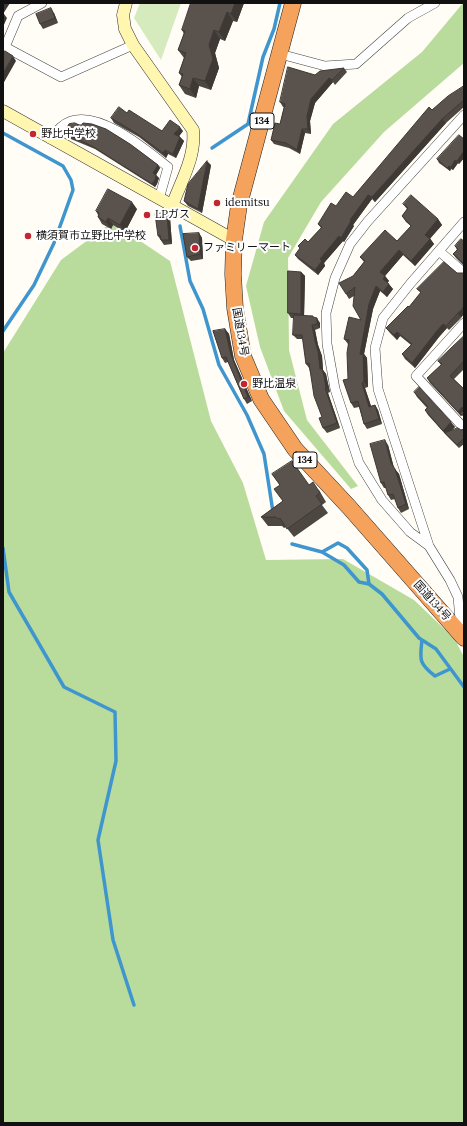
<!DOCTYPE html>
<meta charset="utf-8">
<style>
body{margin:0}
#map{position:relative;width:467px;height:1126px;overflow:hidden;background:#fffdf5;font-family:Lora,serif}
canvas{display:block}
.frame{position:absolute;inset:0;border:4px solid #111;pointer-events:none}
</style>
<div id="map">
<canvas width="467" height="1126"></canvas>
<div class="frame"></div>
</div>
<script>
const ctx = document.querySelector('canvas').getContext('2d');
ctx.lineJoin = 'round';
function fill(path, color) {
  ctx.fillStyle = color;
  ctx.fill(path, 'evenodd');
}
function stroke(path, color, width, dash) {
  ctx.strokeStyle = color;
  ctx.lineWidth = width;
  ctx.lineCap = dash ? 'butt' : 'round';
  ctx.setLineDash(dash || []);
  ctx.stroke(path);
}
function write(font, color, halo, rows, align = 'center') {
  ctx.font = font + ' Lora,"Noto Sans JP",serif';
  ctx.lineWidth = 4;
  ctx.setLineDash([]);
  ctx.textBaseline = 'middle';
  ctx.strokeStyle = halo;
  ctx.fillStyle = color;
  for (const [text, x, y, turn = 0] of rows) {
    ctx.save();
    ctx.translate(x, y);
    ctx.rotate((+turn || 0) * Math.PI / 180);
    ctx.textAlign = isNaN(turn) ? turn : align;
    if (halo) ctx.strokeText(text, 0, 0);
    ctx.fillText(text, 0, 0);
    ctx.restore();
  }
}
const green = new Path2D(`
 M 140,3 L 181,3 L 161,60 L 134,18 Z`);
const forest = new Path2D(`
 M 463,3 L 464,63 L 384,132 L 321,202 L 288,258 L 289,350 L 307,420 L 358,486 L 351,489 L 284,411 L 260,347 L 246,286 L 264,222 L 333,124 L 422,52 Z
 M 112,222 L 170,261 L 211,421 L 243,483 L 266,560 L 343,559 L 414,600 L 454,638 L 464,657 L 464,1123 L 3,1123 L 3,353 L 61,260 Z`);
const stream = new Path2D(`
 M 3,133 L 63,166 L 71,180 L 73,190 L 54,243 L 34,285 L 3,331
 M 212,148 L 248,124 L 263,57 L 274,29 L 280,3
 M 180,226 L 190,281 L 203,309 L 219,365 L 247,415 L 264,454 L 273,512
 M 292,544 L 322,552 L 338,543 L 347,548 L 367,570 L 369,584 L 382,594 L 419,638 L 436,649 L 464,687
 M 3,548 L 9,592 L 64,687 L 115,712 L 116,761 L 98,840 L 113,940 L 134,1005
 M 322,552 L 344,565 L 359,582 L 369,584
 M 422,640 C 420,659 418,663 435,676 L 450,669`);
const street = new Path2D(`
 M 42,3 L 18,16 L 5,47 L 61,77 L 133,45
 M 280,54 L 325,66 L 356,64 L 408,18 L 435,3
 M 50,139 C 56,132 62,124 71,121 C 101,111 146,150 168,167 L 159,199
 M 439,251 L 464,273
 M 464,323 L 416,376 L 462,426 L 464,425
 M 429,546 L 378,389 L 375,348 L 383,318 L 410,284 L 464,222
 M 457,628 L 460,619 L 458,597 L 450,580 L 429,546 L 410,532 L 382,500 L 359,463 L 335,389 L 327,344 L 326,313 L 335,278 L 350,244 L 368,221 L 464,115`);
const secondary = new Path2D(`
 M 126,3 L 123,15 L 125,29 L 133,45 L 193,130 C 196,157 181,181 172,206
 M 3,111 L 234,240`);
const highway = new Path2D(`
 M 293,3 L 239,205 L 234,240 L 233,274 L 235,308 L 243,356 L 261,399 L 295,449 L 349,507 L 464,638`);
const wall = new Path2D(`
 M 191,3 L 244,3 L 237,22 L 233,21 L 225,41 L 220,39 L 215,53 L 219,68 L 211,90 L 199,86 L 196,98 L 185,94 L 179,85 L 182,77 L 179,73 L 184,58 L 178,50 L 184,34 L 182,30 Z
 M 54,13 L 58,23 L 43,29 L 40,24 Z
 M 344,68 L 347,72 L 335,85 L 333,82 L 315,103 L 310,121 L 311,134 L 305,133 L 300,154 L 289,148 L 274,144 L 271,140 L 280,124 L 284,107 L 283,107 L 280,102 L 315,75 Z
 M 464,86 L 464,107 L 446,123 L 375,202 L 372,199 L 353,225 L 354,226 L 344,242 L 343,241 L 324,263 L 325,266 L 318,275 L 298,259 L 295,255 L 300,249 L 298,246 L 308,242 L 321,228 L 318,224 L 336,206 L 353,197 L 432,110 Z
 M 127,113 L 162,131 L 183,131 L 179,136 L 184,141 L 176,158 L 168,154 L 166,158 L 139,137 L 114,123 L 111,118 Z
 M 64,133 L 158,165 L 160,168 L 156,175 L 159,178 L 157,184 L 155,187 L 95,149 L 66,137 Z
 M 464,139 L 464,158 L 459,164 L 458,163 L 453,170 L 451,169 L 450,171 L 439,163 L 437,159 Z
 M 211,165 L 202,213 L 188,206 L 184,201 Z
 M 403,204 L 438,219 L 442,225 L 430,238 L 434,244 L 415,266 L 403,255 L 385,276 L 389,281 L 387,283 L 393,289 L 387,297 L 380,291 L 373,309 L 364,354 L 367,358 L 368,387 L 365,388 L 371,406 L 375,405 L 378,410 L 382,424 L 367,429 L 364,424 L 359,407 L 354,408 L 351,403 L 348,379 L 348,344 L 344,339 L 361,320 L 354,296 L 349,299 L 346,294 L 353,276 L 364,262 L 360,257 L 397,241 L 411,226 L 406,222 L 402,216 L 407,209 Z
 M 137,209 L 125,232 L 113,225 L 111,229 L 102,224 L 98,217 L 98,215 L 96,211 Z
 M 167,213 L 170,218 L 172,244 L 164,245 L 158,236 Z
 M 199,233 L 202,238 L 203,259 L 191,261 L 187,257 Z
 M 464,241 L 464,266 L 456,258 L 453,254 L 457,250 L 455,246 Z
 M 444,262 L 461,318 L 449,330 L 447,328 L 439,337 L 415,368 L 405,359 L 402,354 L 411,345 L 400,336 L 397,340 L 390,333 L 386,328 L 409,307 L 421,293 L 417,289 Z
 M 301,272 L 305,276 L 304,316 L 314,318 L 320,323 L 320,328 L 315,330 L 318,345 L 322,356 L 323,370 L 326,374 L 327,380 L 330,392 L 328,393 L 340,428 L 327,433 L 323,428 L 322,417 L 309,368 L 306,364 L 303,339 L 297,339 L 293,335 L 294,318 L 291,318 L 288,313 Z
 M 225,329 L 229,334 L 234,360 L 252,401 L 247,404 L 244,399 L 228,362 L 225,363 L 222,358 Z
 M 464,336 L 464,369 L 454,379 L 464,389 L 464,417 L 462,415 L 461,416 L 430,383 L 427,378 L 441,365 L 438,361 Z
 M 414,392 L 455,427 L 452,430 L 461,430 L 464,429 L 464,444 L 459,448 L 447,436 L 428,415 L 425,410 L 427,408 L 417,397 Z
 M 388,445 L 394,468 L 399,474 L 409,509 L 401,513 L 398,508 L 395,499 L 391,500 L 388,495 L 386,488 L 384,488 L 381,483 Z
 M 272,474 L 309,485 L 319,490 L 326,502 L 322,505 L 328,513 L 294,537 L 286,527 L 284,528 L 282,526 L 268,526 L 261,517 L 283,501 L 280,485 Z`);
const shadedWall = new Path2D(`
 M 4,3 L 10,3 L 3,14 L 3,4 Z
 M 235,3 L 244,3 L 237,22 L 231,14 Z
 M 51,8 L 54,13 L 58,23 L 55,18 Z
 M 227,12 L 233,21 L 225,41 L 219,32 Z
 M 4,14 L 7,18 L 3,27 L 3,15 Z
 M 214,30 L 220,39 L 215,53 L 219,68 L 211,90 L 205,81 L 209,45 Z
 M 13,56 L 16,61 L 3,84 L 3,73 Z
 M 193,78 L 199,86 L 196,98 L 190,89 Z
 M 329,78 L 333,82 L 315,103 L 310,121 L 311,134 L 308,129 L 307,116 L 311,99 Z
 M 442,119 L 446,123 L 375,202 L 372,197 Z
 M 180,127 L 183,131 L 177,139 L 174,134 Z
 M 302,129 L 305,133 L 300,154 L 297,150 Z
 M 180,137 L 184,141 L 176,158 L 173,154 Z
 M 165,150 L 168,154 L 166,158 L 163,153 Z
 M 464,151 L 464,158 L 459,164 L 457,161 Z
 M 455,160 L 458,163 L 453,170 L 451,167 Z
 M 207,161 L 211,165 L 202,213 L 198,209 Z
 M 158,165 L 160,168 L 156,175 L 159,178 L 157,184 L 155,187 L 152,184 L 153,173 Z
 M 449,166 L 451,169 L 450,171 L 447,168 Z
 M 368,195 L 372,199 L 353,225 L 354,226 L 344,242 L 341,238 L 350,220 Z
 M 132,202 L 137,209 L 125,232 L 120,225 Z
 M 167,213 L 170,218 L 172,244 L 169,240 Z
 M 108,218 L 113,225 L 111,229 L 106,222 Z
 M 438,219 L 442,225 L 429,240 L 425,235 Z
 M 199,233 L 202,238 L 203,259 L 200,254 Z
 M 339,236 L 343,241 L 324,263 L 325,266 L 318,275 L 315,270 L 320,259 Z
 M 430,239 L 434,244 L 415,266 L 411,261 Z
 M 399,250 L 403,255 L 384,277 L 380,272 Z
 M 301,272 L 305,276 L 304,318 L 301,314 Z
 M 385,276 L 389,281 L 386,284 L 383,279 Z
 M 389,284 L 393,289 L 387,297 L 383,292 Z
 M 376,286 L 380,291 L 373,309 L 364,354 L 367,358 L 368,387 L 364,382 L 360,354 L 369,304 Z
 M 464,306 L 464,314 L 461,318 L 458,313 Z
 M 317,318 L 320,323 L 320,328 L 317,324 Z
 M 443,324 L 447,328 L 439,337 L 415,368 L 412,363 L 436,332 Z
 M 312,325 L 315,330 L 318,345 L 322,356 L 323,370 L 326,374 L 330,392 L 326,388 L 320,369 Z
 M 225,329 L 229,334 L 234,360 L 252,401 L 248,397 L 231,355 Z
 M 397,332 L 400,336 L 397,340 L 394,335 Z
 M 362,383 L 365,388 L 373,412 L 369,407 Z
 M 325,388 L 328,393 L 340,428 L 337,423 Z
 M 375,405 L 378,410 L 382,424 L 379,419 Z
 M 462,407 L 464,410 L 464,412 L 460,413 L 462,415 L 461,416 L 458,412 Z
 M 451,422 L 455,427 L 447,435 L 445,433 L 447,436 L 443,431 Z
 M 385,440 L 388,445 L 394,468 L 391,463 Z
 M 395,469 L 399,474 L 409,509 L 406,504 Z`);
const building = new Path2D(`
 M 191,3 L 235,3 L 231,14 L 227,12 L 219,32 L 214,30 L 209,45 L 213,59 L 205,81 L 193,78 L 190,89 L 179,85 L 183,74 L 179,73 L 186,53 L 178,50 L 185,31 L 182,30 Z
 M 51,8 L 55,18 L 40,24 L 36,14 Z
 M 5,51 L 13,56 L 3,73 L 3,55 Z
 M 288,67 L 315,75 L 320,71 L 344,68 L 332,80 L 329,78 L 311,99 L 307,116 L 308,129 L 302,129 L 297,150 L 286,143 L 271,140 L 275,123 L 280,124 L 285,104 L 280,102 Z
 M 464,86 L 464,100 L 442,119 L 372,197 L 368,195 L 350,220 L 351,221 L 341,238 L 339,236 L 320,259 L 322,261 L 315,270 L 295,255 L 300,248 L 298,246 L 305,239 L 308,242 L 322,227 L 318,224 L 331,203 L 336,206 L 346,192 L 353,197 L 429,107 L 432,110 L 448,96 Z
 M 119,107 L 127,113 L 129,110 L 162,131 L 170,120 L 180,127 L 174,134 L 180,137 L 173,154 L 165,150 L 163,153 L 136,133 L 111,118 Z
 M 75,123 L 81,126 L 83,123 L 92,124 L 106,129 L 130,144 L 158,165 L 153,173 L 156,175 L 155,180 L 152,184 L 92,146 L 64,133 L 69,124 Z
 M 459,135 L 464,139 L 464,151 L 457,161 L 455,160 L 451,167 L 449,166 L 447,168 L 437,159 Z
 M 207,161 L 198,209 L 184,201 L 188,184 Z
 M 108,189 L 132,202 L 120,225 L 108,218 L 106,222 L 98,217 L 99,213 L 96,211 Z
 M 411,195 L 438,219 L 425,235 L 430,239 L 411,261 L 399,250 L 380,272 L 385,276 L 383,279 L 389,284 L 383,292 L 376,286 L 369,304 L 360,354 L 361,355 L 363,353 L 364,382 L 362,383 L 369,407 L 375,405 L 379,419 L 364,424 L 358,401 L 351,403 L 343,380 L 348,379 L 347,353 L 349,340 L 344,339 L 349,317 L 361,320 L 353,306 L 355,287 L 346,294 L 339,283 L 353,276 L 365,261 L 360,257 L 385,230 L 397,241 L 411,226 L 402,216 L 408,208 L 403,204 Z
 M 167,213 L 169,240 L 161,240 L 160,235 L 158,236 L 155,214 Z
 M 199,233 L 200,254 L 187,257 L 183,234 Z
 M 461,239 L 464,241 L 464,264 L 453,254 L 458,249 L 455,246 Z
 M 444,262 L 457,273 L 464,273 L 464,306 L 458,313 L 446,326 L 443,324 L 436,332 L 412,363 L 402,354 L 412,344 L 397,332 L 394,335 L 386,328 L 408,306 L 409,307 L 421,292 L 417,289 Z
 M 288,271 L 301,272 L 301,314 L 288,313 Z
 M 294,315 L 313,316 L 313,317 L 317,318 L 317,324 L 312,325 L 315,341 L 318,351 L 320,369 L 322,369 L 324,376 L 326,388 L 325,388 L 337,423 L 323,428 L 319,418 L 322,417 L 314,396 L 309,363 L 306,364 L 302,335 L 293,335 Z
 M 225,329 L 231,355 L 248,397 L 244,399 L 226,357 L 222,358 L 213,331 Z
 M 464,336 L 464,361 L 450,376 L 464,389 L 464,409 L 462,407 L 458,412 L 427,378 L 442,364 L 438,361 Z
 M 419,387 L 451,422 L 443,431 L 425,410 L 428,407 L 414,392 Z
 M 464,411 L 464,416 L 460,413 Z
 M 458,428 L 461,430 L 464,429 L 464,438 L 457,445 L 445,433 Z
 M 385,440 L 391,463 L 395,469 L 406,504 L 398,508 L 393,494 L 388,495 L 384,482 L 381,483 L 370,444 Z
 M 292,461 L 309,485 L 313,482 L 320,493 L 316,496 L 322,504 L 287,529 L 280,518 L 278,519 L 276,517 L 261,517 L 283,501 L 274,489 L 280,485 L 272,474 Z`);
const markers = [
 [33,134,4,"#c4262e"],
 [217,203,4,"#c4262e"],
 [147,215,4,"#c4262e"],
 [28,236,4,"#c4262e"],
 [195,248,4,"#c4262e"],
 [244,384,4,"#c4262e"]
];
const shields = [
 [262,121,24],
 [305,460,24]
];
const shieldNames = [
 ["134",262,121],
 ["134",305,460]
];
const poiNames = [
 ["野比中学校",41,134],
 ["idemitsu",225,203],
 ["LPガス",155,215],
 ["横須賀市立野比中学校",36,236],
 ["ファミリーマート",203,248],
 ["野比温泉",252,384]
];
const streetNames = [
 ["国道134号",240,332,80],
 ["国道134号",432,601,48]
];
fill(green, '#d5ebbd');
fill(forest, '#b9dc9c');
stroke(stream, '#3f96cf', 3.5);
stroke(street, '#444', 10);
stroke(secondary, '#333', 13);
stroke(highway, '#222', 17);
stroke(street, '#fff', 9);
stroke(secondary, '#fff6b0', 12);
stroke(highway, '#f5a25d', 16);
fill(wall, '#4d4742');
fill(shadedWall, '#3f3936');
fill(building, '#5a524d');
stroke(building, '#3f3936', 1);
for (const [x, y, r, color] of markers) {
  const dot = new Path2D();
  dot.arc(x, y, r, 0, 2 * Math.PI);
  ctx.fillStyle = color;
  ctx.fill(dot);
  stroke(dot, '#fff', 1.5);
}
for (const [x, y, w] of shields) {
  const box = new Path2D();
  box.roundRect(x - w / 2, y - 8, w, 16, 3);
  ctx.fillStyle = '#fff';
  ctx.fill(box);
  stroke(box, '#111', 1);
}
write('bold 10px', '#111', null, shieldNames);
write('11px', '#111', '#fff', poiNames, 'left');
write('11px', '#111', '#fff', streetNames);
</script>
